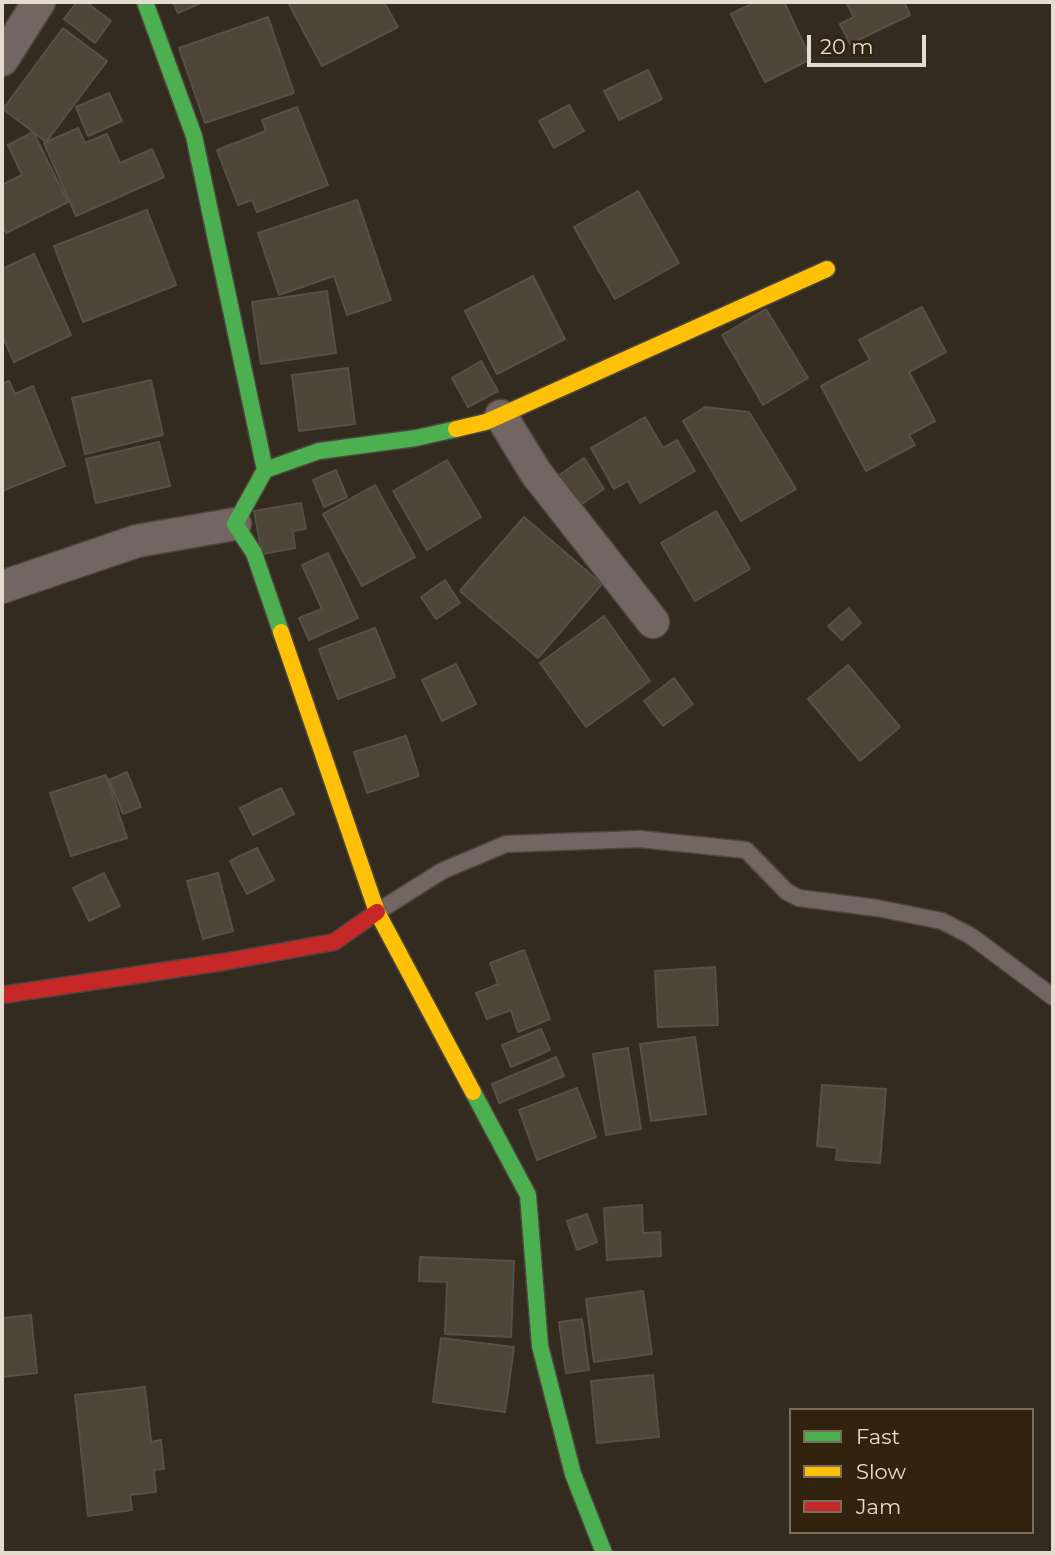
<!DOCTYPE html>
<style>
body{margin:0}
#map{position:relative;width:1055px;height:1555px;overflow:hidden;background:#332b1f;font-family:Montserrat,sans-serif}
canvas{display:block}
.frame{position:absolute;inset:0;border:4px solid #e5dccf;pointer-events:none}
.legend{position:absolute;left:789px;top:1408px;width:245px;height:126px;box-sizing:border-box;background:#31230d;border:2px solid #796d5b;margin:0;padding:9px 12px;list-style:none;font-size:21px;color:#e5dccf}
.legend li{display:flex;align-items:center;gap:14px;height:35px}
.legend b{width:35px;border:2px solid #796d5b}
.scale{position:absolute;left:807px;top:35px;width:119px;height:32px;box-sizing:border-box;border:4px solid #e5dccf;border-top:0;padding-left:9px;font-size:21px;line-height:24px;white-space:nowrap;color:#e5dccf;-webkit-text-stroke:5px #31230d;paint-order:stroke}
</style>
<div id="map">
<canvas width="1055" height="1555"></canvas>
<div class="frame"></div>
<ul class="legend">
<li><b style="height:9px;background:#4caf50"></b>Fast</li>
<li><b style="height:9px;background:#ffc107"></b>Slow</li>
<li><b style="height:9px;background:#c62828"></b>Jam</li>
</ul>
<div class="scale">20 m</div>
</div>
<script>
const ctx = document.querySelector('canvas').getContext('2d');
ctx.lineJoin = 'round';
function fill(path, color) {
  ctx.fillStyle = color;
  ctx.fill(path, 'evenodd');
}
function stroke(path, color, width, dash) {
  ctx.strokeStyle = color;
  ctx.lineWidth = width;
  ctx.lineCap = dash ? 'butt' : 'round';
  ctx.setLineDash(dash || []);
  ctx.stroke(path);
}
const building = new Path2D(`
 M 77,2 L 86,2 L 111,21 L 95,43 L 64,19 Z
 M 173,2 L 203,2 L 178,13 Z
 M 288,2 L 375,2 L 376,4 L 384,2 L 398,27 L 322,66 Z
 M 756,2 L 784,2 L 811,59 L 765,82 L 731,14 Z
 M 846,2 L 904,2 L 910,15 L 850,44 L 840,24 L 854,17 Z
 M 268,17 L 294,93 L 205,123 L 179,48 Z
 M 63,28 L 107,61 L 46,142 L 3,109 Z
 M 648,70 L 662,99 L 619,120 L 604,91 Z
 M 109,93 L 122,121 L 88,136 L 76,107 Z
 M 569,105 L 584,131 L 554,148 L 539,121 Z
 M 297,107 L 328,185 L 257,212 L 252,200 L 238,205 L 217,150 L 266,131 L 262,120 Z
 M 78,128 L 85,143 L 107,134 L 120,163 L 152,149 L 164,177 L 76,216 L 44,143 Z
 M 33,132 L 68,202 L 6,233 L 2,225 L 2,185 L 22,175 L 8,145 Z
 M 638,191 L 679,263 L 615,299 L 574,227 Z
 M 357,200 L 391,300 L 347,315 L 334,276 L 279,295 L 258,233 Z
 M 147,210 L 176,285 L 83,322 L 54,246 Z
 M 34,254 L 71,335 L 14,362 L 2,335 L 2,269 Z
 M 533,276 L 565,339 L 497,374 L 465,311 Z
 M 327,291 L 336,353 L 261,364 L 252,302 Z
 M 922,307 L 946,352 L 909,372 L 935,421 L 909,435 L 915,445 L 866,471 L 821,386 L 870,360 L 859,340 Z
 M 766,309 L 808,378 L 763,405 L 722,335 Z
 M 481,361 L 498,391 L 468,407 L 452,378 Z
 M 348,368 L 355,424 L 299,431 L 292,375 Z
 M 151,380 L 163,435 L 85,454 L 72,398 Z
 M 9,381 L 15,394 L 33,386 L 65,466 L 2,491 L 2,384 Z
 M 705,407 L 749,412 L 796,489 L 741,521 L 683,421 Z
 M 645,417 L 663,448 L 677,440 L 695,471 L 640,503 L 628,481 L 614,489 L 591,448 Z
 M 159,442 L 170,486 L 96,503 L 86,459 Z
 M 584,458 L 604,489 L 573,510 L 552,480 Z
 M 447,460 L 481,517 L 427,550 L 393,491 Z
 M 336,470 L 347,497 L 324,507 L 313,480 Z
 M 375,485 L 415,557 L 362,586 L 323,514 Z
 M 301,503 L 306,529 L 293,531 L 295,548 L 262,554 L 254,511 Z
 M 716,511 L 750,569 L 695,601 L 661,543 Z
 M 524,517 L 602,584 L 538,658 L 460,591 Z
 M 328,553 L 358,618 L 309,640 L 299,618 L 322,609 L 302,565 Z
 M 445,580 L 460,603 L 436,619 L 421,597 Z
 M 849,608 L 861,623 L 842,640 L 828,626 Z
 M 604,616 L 650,681 L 586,727 L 540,663 Z
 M 375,628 L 395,677 L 338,699 L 319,649 Z
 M 456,664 L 476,704 L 442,721 L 422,680 Z
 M 848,665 L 900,727 L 860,761 L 808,699 Z
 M 674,678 L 693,704 L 663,726 L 644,701 Z
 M 406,736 L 419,776 L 367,793 L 354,752 Z
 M 127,772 L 141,807 L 123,814 L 109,780 Z
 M 106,775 L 127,838 L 71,856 L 50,793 Z
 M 281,788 L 294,814 L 253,835 L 240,808 Z
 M 257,848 L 274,880 L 247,894 L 230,861 Z
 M 104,873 L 120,906 L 89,921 L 73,888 Z
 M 218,873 L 233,931 L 203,939 L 187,881 Z
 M 524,950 L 550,1019 L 518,1032 L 511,1010 L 487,1019 L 476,993 L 498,984 L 490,963 Z
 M 715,967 L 718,1025 L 658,1027 L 655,971 Z
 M 541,1029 L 550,1050 L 511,1067 L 502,1045 Z
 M 695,1037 L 706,1114 L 651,1121 L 640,1044 Z
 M 628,1048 L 641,1129 L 606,1135 L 593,1054 Z
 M 556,1057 L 564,1076 L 499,1103 L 492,1084 Z
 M 822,1085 L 886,1089 L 880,1163 L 836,1160 L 837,1148 L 817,1146 Z
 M 577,1088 L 596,1137 L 537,1160 L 519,1110 Z
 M 642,1205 L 643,1233 L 660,1232 L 661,1256 L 607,1260 L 604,1208 Z
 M 587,1214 L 597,1242 L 577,1250 L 567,1221 Z
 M 420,1257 L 514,1261 L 511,1337 L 445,1334 L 447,1282 L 419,1281 Z
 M 643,1291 L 652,1354 L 594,1362 L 586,1299 Z
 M 31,1315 L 37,1373 L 2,1377 L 2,1318 Z
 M 582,1319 L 589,1370 L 566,1373 L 559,1322 Z
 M 441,1338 L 514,1347 L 505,1412 L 433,1402 Z
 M 653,1375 L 659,1437 L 597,1443 L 591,1381 Z
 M 145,1387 L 151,1442 L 161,1440 L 164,1469 L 154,1470 L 156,1492 L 130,1495 L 132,1510 L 88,1516 L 75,1395 Z
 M 233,1552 L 233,1553 L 129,1553 Z`);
const lane = new Path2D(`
 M 377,912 L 442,871 L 506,844 L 639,839 L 746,850 L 787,892 L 799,898 L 877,908 L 942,921 L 971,936 L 1053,997`);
const street = new Path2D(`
 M 2,60 L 39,2
 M 501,416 L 536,473 L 653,622
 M 2,587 L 137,541 L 235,524`);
const fast = new Path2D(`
 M 145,2 L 194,136 L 265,470
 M 281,632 L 254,553 L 235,524 L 265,470 L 319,451 L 416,438 L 456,429
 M 473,1092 L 528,1195 L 540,1346 L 573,1474 L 604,1553`);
const slow = new Path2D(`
 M 456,429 L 486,422 L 827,269
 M 281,632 L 377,912 L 473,1092`);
const jam = new Path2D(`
 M 2,995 L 223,962 L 334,942 L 377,912`);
fill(building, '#4e4538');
stroke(building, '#575046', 2);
stroke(lane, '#4e463d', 19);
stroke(street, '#4e463d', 35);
stroke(fast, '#4e463d', 19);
stroke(slow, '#4e463d', 19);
stroke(jam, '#4e463d', 19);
stroke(lane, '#736562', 16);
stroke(street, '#736562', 32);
stroke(fast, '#4caf50', 16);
stroke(slow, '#ffc107', 16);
stroke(jam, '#c62828', 16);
</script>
